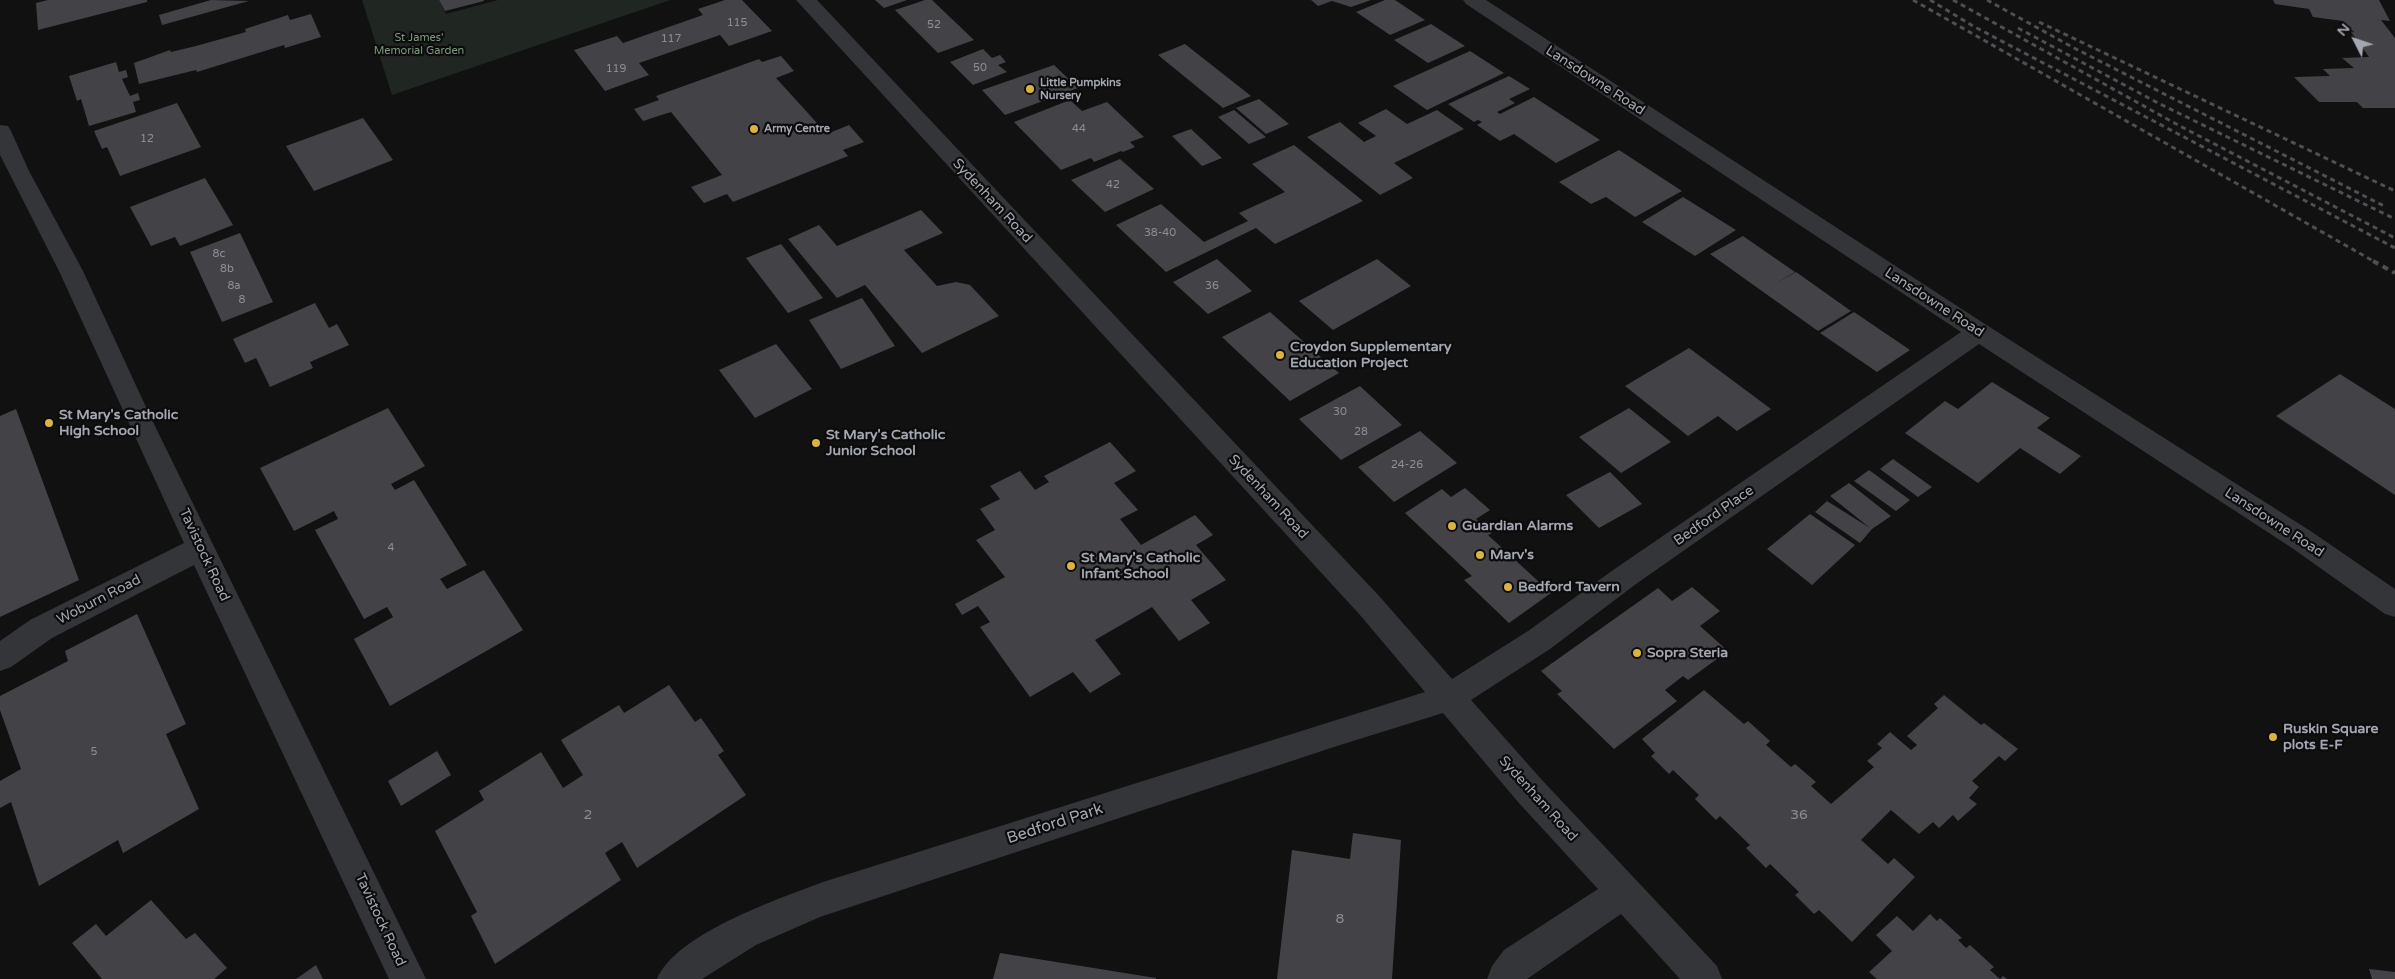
<!DOCTYPE html>
<style>
body{margin:0}
#map{position:relative;width:2395px;height:979px;overflow:hidden;background:#111112;font-family:"Varela Round",sans-serif}
canvas{display:block}
.north{position:absolute;left:2330px;top:15px;width:50px;height:50px;-webkit-text-stroke:4px #0c0c0d;paint-order:stroke;rotate:311deg;font-size:14px;font-weight:700;line-height:20px;text-align:center;color:#a4a7b1}
.north::after{content:'';display:block;margin:auto;width:18px;height:22px;background:#a4a7b1;clip-path:polygon(50% 0,100% 100%,50% 72%,0 100%)}
</style>
<div id="map">
<canvas width="2395" height="979"></canvas>
<div class="north">N</div>
</div>
<script>
const ctx = document.querySelector('canvas').getContext('2d');
ctx.lineJoin = 'round';
function fill(path, color) {
  ctx.fillStyle = color;
  ctx.fill(path, 'evenodd');
}
function stroke(path, color, width, dash) {
  ctx.strokeStyle = color;
  ctx.lineWidth = width;
  ctx.lineCap = dash ? 'butt' : 'round';
  ctx.setLineDash(dash || []);
  ctx.stroke(path);
}
function write(font, color, halo, rows, align = 'center') {
  ctx.font = font + ' "Varela Round",sans-serif';
  ctx.lineWidth = 4.5;
  ctx.setLineDash([]);
  ctx.textBaseline = 'middle';
  ctx.strokeStyle = halo;
  ctx.fillStyle = color;
  for (const [text, x, y, turn = 0] of rows) {
    ctx.save();
    ctx.translate(x, y);
    ctx.rotate((+turn || 0) * Math.PI / 180);
    ctx.textAlign = isNaN(turn) ? turn : align;
    if (halo) ctx.strokeText(text, 0, 0);
    ctx.fillText(text, 0, 0);
    ctx.restore();
  }
}
const green = new Path2D(`
 M 362,0 L 439,0 L 446,14 L 498,0 L 670,0 L 392,95 Z`);
const building = new Path2D(`
 M 48,0 L 147,0 L 147,2 L 38,30 L 36,3 Z
 M 211,0 L 249,1 L 162,25 L 159,15 Z
 M 439,0 L 484,0 L 484,1 L 445,11 Z
 M 725,0 L 742,0 L 772,31 L 729,46 L 720,35 L 639,63 L 649,75 L 605,91 L 574,50 L 617,36 L 623,43 L 703,15 L 698,9 Z
 M 875,0 L 907,0 L 884,8 Z
 M 925,0 L 932,0 L 974,40 L 938,53 L 895,10 Z
 M 1311,0 L 1371,0 L 1351,7 L 1332,1 L 1318,6 Z
 M 1385,0 L 1395,0 L 1425,20 L 1390,35 L 1356,12 Z
 M 2273,0 L 2379,0 L 2390,21 L 2381,20 L 2395,38 L 2395,108 L 2363,108 L 2357,102 L 2319,102 L 2294,77 L 2330,76 L 2323,69 L 2354,68 L 2342,58 L 2369,57 L 2343,21 L 2313,17 L 2309,9 L 2275,4 Z
 M 311,14 L 321,37 L 285,48 L 284,45 L 197,72 L 196,70 L 139,84 L 134,63 L 170,50 L 171,52 L 196,46 L 246,32 L 245,29 L 288,15 L 290,20 Z
 M 1431,24 L 1465,46 L 1428,63 L 1394,40 Z
 M 1185,44 L 1251,96 L 1223,108 L 1158,55 Z
 M 983,49 L 992,58 L 1000,55 L 1006,62 L 998,65 L 1007,72 L 973,85 L 950,62 Z
 M 1470,51 L 1504,73 L 1427,110 L 1393,86 Z
 M 781,56 L 794,71 L 776,78 L 827,134 L 849,125 L 864,142 L 843,150 L 848,156 L 733,202 L 727,194 L 704,203 L 691,187 L 722,175 L 671,112 L 643,121 L 634,109 L 659,100 L 656,96 L 759,59 L 762,62 Z
 M 116,62 L 119,72 L 126,70 L 128,77 L 122,79 L 130,96 L 138,93 L 140,100 L 133,102 L 136,112 L 89,126 L 81,99 L 77,101 L 69,76 Z
 M 1054,65 L 1078,88 L 1005,115 L 982,90 Z
 M 1509,76 L 1530,89 L 1509,99 L 1515,103 L 1497,112 L 1500,114 L 1534,97 L 1600,140 L 1556,163 L 1514,134 L 1500,141 L 1477,125 L 1482,122 L 1478,120 L 1474,122 L 1448,104 Z
 M 1259,99 L 1289,124 L 1266,134 L 1236,108 Z
 M 1070,100 L 1082,111 L 1107,102 L 1144,137 L 1130,142 L 1135,147 L 1123,152 L 1121,151 L 1094,162 L 1091,158 L 1061,170 L 1014,122 Z
 M 177,103 L 201,147 L 120,176 L 107,147 L 102,149 L 94,131 Z
 M 1386,109 L 1407,124 L 1437,110 L 1464,129 L 1394,163 L 1413,178 L 1380,195 L 1307,137 L 1340,122 L 1364,142 L 1376,136 L 1358,123 Z
 M 1234,110 L 1266,137 L 1249,144 L 1218,117 Z
 M 363,118 L 393,160 L 314,191 L 286,146 Z
 M 1191,129 L 1222,158 L 1202,166 L 1172,136 Z
 M 1294,145 L 1363,201 L 1275,244 L 1256,228 L 1166,272 L 1116,225 L 1161,204 L 1204,242 L 1248,221 L 1239,213 L 1285,192 L 1252,164 Z
 M 1619,150 L 1682,191 L 1635,217 L 1606,197 L 1591,204 L 1559,182 Z
 M 1120,159 L 1154,189 L 1105,212 L 1071,180 Z
 M 205,178 L 233,225 L 180,246 L 175,237 L 151,246 L 130,207 Z
 M 1683,197 L 1736,230 L 1695,256 L 1642,222 Z
 M 921,210 L 943,233 L 904,250 L 937,286 L 956,282 L 970,285 L 999,316 L 922,353 L 865,285 L 837,298 L 788,239 L 819,225 L 837,246 Z
 M 240,233 L 273,302 L 222,322 L 190,252 Z
 M 1743,236 L 1795,272 L 1775,284 L 1796,272 L 1851,311 L 1818,331 L 1710,254 Z
 M 781,244 L 823,298 L 788,313 L 746,258 Z
 M 1217,259 L 1252,291 L 1208,314 L 1173,282 Z
 M 1377,259 L 1411,286 L 1333,330 L 1299,301 Z
 M 862,298 L 895,346 L 841,369 L 809,320 Z
 M 315,303 L 329,328 L 337,324 L 349,345 L 310,362 L 313,368 L 270,387 L 256,358 L 245,363 L 233,339 Z
 M 1270,312 L 1339,373 L 1290,401 L 1222,337 Z
 M 1854,312 L 1910,350 L 1877,372 L 1820,333 Z
 M 776,344 L 812,389 L 755,418 L 719,370 Z
 M 1689,348 L 1771,409 L 1737,431 L 1718,416 L 1688,436 L 1625,386 Z
 M 2340,374 L 2395,409 L 2395,495 L 2276,416 Z
 M 1992,382 L 2050,418 L 2037,428 L 2081,456 L 2060,474 L 2020,448 L 1978,483 L 1905,433 L 1945,401 L 1958,409 Z
 M 1360,386 L 1402,425 L 1341,460 L 1299,419 Z
 M 388,408 L 425,466 L 391,484 L 395,490 L 414,480 L 467,565 L 440,579 L 447,589 L 484,570 L 523,630 L 390,706 L 354,639 L 393,617 L 387,607 L 364,619 L 315,530 L 338,519 L 334,511 L 294,531 L 260,468 Z
 M 1629,408 L 1671,442 L 1621,473 L 1579,437 Z
 M 16,409 L 79,580 L 0,617 L 0,416 Z
 M 1420,431 L 1457,463 L 1394,502 L 1358,467 Z
 M 1110,442 L 1136,471 L 1114,483 L 1138,510 L 1120,519 L 1141,545 L 1195,515 L 1213,535 L 1196,545 L 1226,580 L 1191,600 L 1210,623 L 1179,641 L 1152,607 L 1095,640 L 1121,674 L 1090,693 L 1073,672 L 1030,697 L 980,627 L 990,622 L 978,606 L 962,615 L 955,604 L 1005,577 L 976,540 L 995,530 L 980,509 L 1000,499 L 990,486 L 1020,471 L 1035,490 L 1049,482 L 1044,476 Z
 M 1893,459 L 1932,487 L 1918,497 L 1880,469 Z
 M 1869,470 L 1910,500 L 1896,511 L 1854,481 Z
 M 1610,472 L 1642,504 L 1599,528 L 1566,495 Z
 M 1849,483 L 1891,516 L 1872,529 L 1860,543 L 1815,512 L 1827,501 L 1870,528 L 1830,496 Z
 M 1465,488 L 1490,510 L 1476,519 L 1492,533 L 1488,535 L 1551,593 L 1509,623 L 1464,580 L 1472,576 L 1405,513 L 1442,489 L 1451,497 Z
 M 1810,514 L 1855,545 L 1812,585 L 1767,549 Z
 M 1692,587 L 1720,611 L 1700,626 L 1728,651 L 1688,680 L 1683,676 L 1665,690 L 1677,701 L 1614,749 L 1557,694 L 1562,691 L 1541,671 L 1658,588 L 1672,601 Z
 M 137,614 L 186,724 L 166,734 L 199,809 L 123,853 L 118,840 L 39,886 L 11,802 L 0,808 L 0,781 L 21,769 L 0,710 L 0,696 L 68,661 L 65,651 Z
 M 669,685 L 695,722 L 701,718 L 724,751 L 718,755 L 746,795 L 637,868 L 622,842 L 605,853 L 621,880 L 495,964 L 471,916 L 477,912 L 435,831 L 484,800 L 479,791 L 541,752 L 563,788 L 583,775 L 561,740 L 619,705 L 624,713 Z
 M 1704,690 L 1744,724 L 1748,721 L 1770,741 L 1766,745 L 1791,767 L 1795,764 L 1816,782 L 1811,786 L 1831,804 L 1874,767 L 1867,761 L 1882,748 L 1877,744 L 1890,732 L 1911,750 L 1917,745 L 1907,736 L 1938,708 L 1934,704 L 1944,695 L 1981,725 L 1984,723 L 2018,749 L 2005,761 L 1999,756 L 1972,781 L 1979,787 L 1969,798 L 1977,804 L 1958,821 L 1953,815 L 1939,828 L 1933,822 L 1919,834 L 1891,810 L 1861,840 L 1888,864 L 1894,858 L 1915,877 L 1852,942 L 1819,910 L 1814,914 L 1795,895 L 1799,892 L 1770,864 L 1766,868 L 1746,848 L 1750,845 L 1720,816 L 1716,820 L 1695,799 L 1699,795 L 1673,770 L 1669,774 L 1651,756 L 1655,753 L 1642,739 Z
 M 437,751 L 451,775 L 401,806 L 388,781 Z
 M 1353,833 L 1401,840 L 1392,979 L 1277,979 L 1292,850 L 1350,859 Z
 M 151,900 L 186,939 L 195,933 L 227,968 L 214,979 L 102,979 L 72,943 L 96,924 L 106,936 Z
 M 1930,914 L 1937,921 L 1940,918 L 1962,938 L 1958,940 L 1966,948 L 1970,945 L 1994,967 L 1990,970 L 2000,979 L 2003,976 L 2007,979 L 1877,979 L 1869,972 L 1892,951 L 1876,935 L 1897,916 L 1913,931 Z
 M 1000,953 L 1156,978 L 1156,979 L 993,979 Z
 M 316,965 L 323,979 L 296,979 Z
 M 2369,969 L 2395,972 L 2395,979 L 2372,979 Z`);
const street = new Path2D(`
 M 796,0 L 817,0 L 1380,597 L 1452,679 L 1528,631 L 1616,568 L 1961,332 L 1466,4 L 1463,0 L 1486,0 L 1988,326 L 2312,532 L 2395,589 L 2395,617 L 2385,614 L 2292,548 L 1979,344 L 1636,584 L 1550,649 L 1471,700 L 1542,780 L 1717,966 L 1722,979 L 1680,979 L 1621,914 L 1527,979 L 1487,979 L 1492,966 L 1504,950 L 1598,889 L 1518,802 L 1443,713 L 1337,746 L 820,917 L 756,945 L 702,979 L 657,979 C 676,934 776,900 820,883 L 1425,692 L 1360,615 Z
 M 0,125 L 8,126 L 11,131 L 29,171 L 83,271 L 152,420 L 426,979 L 389,979 L 194,565 L 52,638 L 11,667 L 0,671 L 0,641 L 30,620 L 184,543 L 59,271 L 0,155 Z`);
const railFar1 = new Path2D(`
 M 1913,0 L 2375,262
 M 1930,0 L 1973,26 L 2395,248
 M 1953,0 L 2178,125 L 2395,238
 M 1987,0 L 2074,48 L 2384,206
 M 2039,22 L 2395,191
 M 2018,28 L 2158,103 L 2395,219`);
const rail = new Path2D(`
 M 2373,261 L 2395,273`);
const markers = [
 [1030,89,5,"#dbb340"],
 [754,129,5,"#dbb340"],
 [1280,355,5,"#dbb340"],
 [49,423,5,"#dbb340"],
 [816,443,5,"#dbb340"],
 [1452,526,5,"#dbb340"],
 [1480,555,5,"#dbb340"],
 [1071,566,5,"#dbb340"],
 [1508,587,5,"#dbb340"],
 [1637,653,5,"#dbb340"],
 [2273,737,5,"#dbb340"]
];
const numberNames = [
 ["115",737,23],
 ["52",934,25],
 ["117",671,39],
 ["50",980,68],
 ["119",616,69],
 ["44",1079,129],
 ["12",147,139],
 ["42",1113,185],
 ["38-40",1160,233],
 ["8c",219,254],
 ["8b",227,269],
 ["8a",234,286],
 ["36",1212,286],
 ["8",242,300],
 ["30",1340,412],
 ["28",1361,432],
 ["24-26",1407,465],
 ["4",391,548],
 ["5",94,752]
];
const farParknames = [
 ["St James'",419,38],
 ["Memorial Garden",419,51]
];
const farPoinames = [
 ["Little Pumpkins",1040,83],
 ["Nursery",1040,96],
 ["Army Centre",764,129]
];
const streetNames = [
 ["Lansdowne Road",1595,81,33],
 ["Sydenham Road",992,201,47],
 ["Lansdowne Road",1934,303,33],
 ["Sydenham Road",1268,497,47],
 ["Bedford Place",1714,516,-35],
 ["Lansdowne Road",2274,523,33],
 ["Tavistock Road",204,555,65],
 ["Woburn Road",99,600,-27],
 ["Sydenham Road",1538,799,48],
 ["Tavistock Road",380,920,65]
];
const poiNames = [
 ["Croydon Supplementary",1290,347],
 ["Education Project",1290,363],
 ["St Mary's Catholic",59,415],
 ["High School",59,431],
 ["St Mary's Catholic",826,435],
 ["Junior School",826,451],
 ["Guardian Alarms",1462,526],
 ["Marv's",1490,555],
 ["St Mary's Catholic",1081,558],
 ["Infant School",1081,574],
 ["Bedford Tavern",1518,587],
 ["Sopra Steria",1647,653],
 ["Ruskin Square",2283,729],
 ["plots E-F",2283,745]
];
const nearNumbernames = [
 ["2",588,815],
 ["36",1799,815],
 ["8",1340,919]
];
const nearStreetnames = [
 ["Bedford Park",1055,824,-18]
];
fill(green, '#202621');
fill(building, '#434347');
fill(street, '#343539');
stroke(railFar1, '#4e4e53', 3, [5, 4]);
stroke(rail, '#4e4e53', 4, [6, 5]);
for (const [x, y, r, color] of markers) {
  const dot = new Path2D();
  dot.arc(x, y, r, 0, 2 * Math.PI);
  ctx.fillStyle = color;
  ctx.fill(dot);
  stroke(dot, '#0c0c0d', 2);
}
write('11px', '#8c8e96', null, numberNames);
write('11px', '#7d9a81', '#0c0c0d', farParknames);
write('bold 11px', '#a4a7b1', '#0c0c0d', farPoinames, 'left');
write('14px', '#a4a7b1', '#0c0c0d', streetNames);
write('bold 14px', '#a4a7b1', '#0c0c0d', poiNames, 'left');
write('14px', '#8c8e96', null, nearNumbernames);
write('16px', '#a4a7b1', '#0c0c0d', nearStreetnames);
</script>
